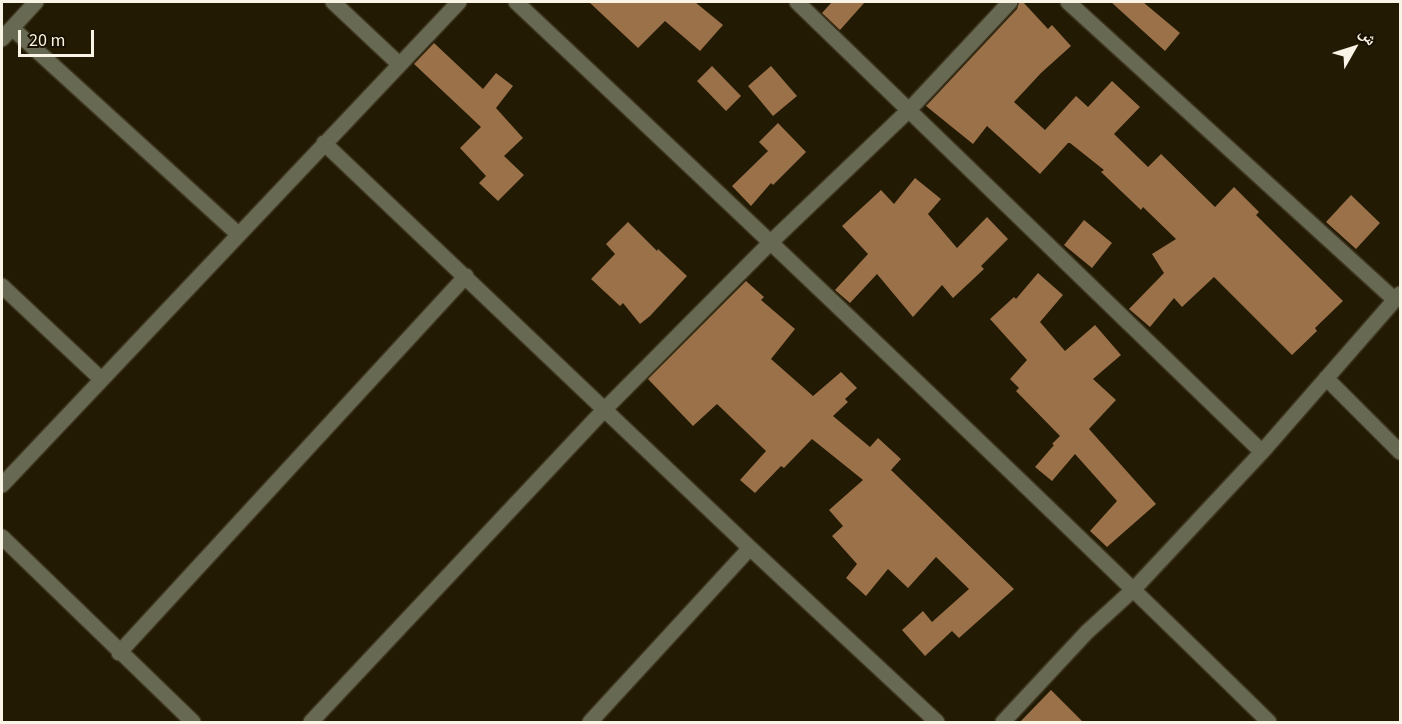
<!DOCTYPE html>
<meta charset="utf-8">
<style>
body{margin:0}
#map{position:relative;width:1402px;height:724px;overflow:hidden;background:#231a03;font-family:"Source Sans 3","Noto Naskh Arabic",sans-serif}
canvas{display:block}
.frame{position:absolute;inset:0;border:3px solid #faf4e6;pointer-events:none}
.north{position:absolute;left:1324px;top:18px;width:60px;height:60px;-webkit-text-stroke:4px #191100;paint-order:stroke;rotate:51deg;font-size:16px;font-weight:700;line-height:24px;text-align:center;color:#faf4e6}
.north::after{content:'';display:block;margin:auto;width:21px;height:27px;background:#faf4e6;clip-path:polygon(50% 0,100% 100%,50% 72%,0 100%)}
.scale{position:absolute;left:18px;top:30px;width:76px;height:27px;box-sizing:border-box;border:3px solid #faf4e6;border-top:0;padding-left:8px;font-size:18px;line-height:21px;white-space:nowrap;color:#faf4e6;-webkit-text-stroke:4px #191100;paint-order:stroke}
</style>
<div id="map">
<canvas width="1402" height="724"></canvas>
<div class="frame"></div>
<div class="north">ش</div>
<div class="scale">20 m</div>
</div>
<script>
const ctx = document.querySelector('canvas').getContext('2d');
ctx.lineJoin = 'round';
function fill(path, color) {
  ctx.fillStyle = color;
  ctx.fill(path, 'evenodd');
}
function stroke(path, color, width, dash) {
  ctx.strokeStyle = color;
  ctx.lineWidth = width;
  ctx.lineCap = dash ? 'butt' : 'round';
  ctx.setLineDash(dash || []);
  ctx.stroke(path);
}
const building = new Path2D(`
 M 589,2 L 695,2 L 723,25 L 700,51 L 665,21 L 638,48 Z
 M 832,2 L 865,2 L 840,30 L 822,13 Z
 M 1019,2 L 1023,2 L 1048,29 L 1052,25 L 1071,46 L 1041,73 L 1014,102 L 1045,130 L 1076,96 L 1088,107 L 1112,81 L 1140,107 L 1114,134 L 1148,167 L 1161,154 L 1215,207 L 1234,187 L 1259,212 L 1256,215 L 1343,301 L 1315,328 L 1317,331 L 1292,355 L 1214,277 L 1182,307 L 1174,298 L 1150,327 L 1129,309 L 1164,273 L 1152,254 L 1176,239 L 1143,207 L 1141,210 L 1101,172 L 1104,170 L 1070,143 L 1068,143 L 1040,174 L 987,126 L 973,144 L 926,106 L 1017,9 Z
 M 1111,2 L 1143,2 L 1180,33 L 1165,51 Z
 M 434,43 L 483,89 L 496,73 L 513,86 L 496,108 L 523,138 L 504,156 L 524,175 L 498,201 L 479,183 L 486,176 L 460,148 L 481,127 L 414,64 Z
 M 712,66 L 741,96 L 726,111 L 697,81 Z
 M 771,66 L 797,96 L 773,116 L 748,86 Z
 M 778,123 L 806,152 L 773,185 L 771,183 L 751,206 L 732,186 L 768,151 L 759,142 Z
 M 915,178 L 941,199 L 928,214 L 957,248 L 987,217 L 1008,239 L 981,266 L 984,269 L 953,298 L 942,285 L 913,317 L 877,274 L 850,303 L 835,290 L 868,254 L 842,226 L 881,190 L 894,204 Z
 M 1351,195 L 1380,223 L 1356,249 L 1326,222 Z
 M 1084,220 L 1112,243 L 1092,268 L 1064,245 Z
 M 628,222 L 657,251 L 658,249 L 687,276 L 650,316 L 640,324 L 623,303 L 620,306 L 591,279 L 615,254 L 606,244 Z
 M 1038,273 L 1063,295 L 1040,322 L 1065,351 L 1095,325 L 1121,355 L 1093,379 L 1116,400 L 1089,429 L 1156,504 L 1107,547 L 1090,531 L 1117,501 L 1075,454 L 1052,481 L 1035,467 L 1054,445 L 1052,444 L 1060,436 L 1016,391 L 1019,388 L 1010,379 L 1027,360 L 990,319 L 1014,297 L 1016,299 Z
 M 746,281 L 764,297 L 761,300 L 795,329 L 771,359 L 813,396 L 841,372 L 857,388 L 845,399 L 848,402 L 833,416 L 870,447 L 878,438 L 901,459 L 891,470 L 1014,589 L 959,638 L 952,631 L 925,656 L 902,630 L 923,611 L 932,622 L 969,589 L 936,557 L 908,588 L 888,569 L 866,596 L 846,578 L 857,564 L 832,536 L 843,526 L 829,510 L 863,480 L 812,439 L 784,468 L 781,466 L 755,493 L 740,480 L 766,451 L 717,404 L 693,426 L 648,379 Z
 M 1051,690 L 1084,723 L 1019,723 Z`);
const minor = new Path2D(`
 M 333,2 L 399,64
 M 516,2 C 769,240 1021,479 1269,722
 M 797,2 L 1262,452
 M 1068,2 L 1395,300
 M 12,28 L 238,234
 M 2,39 L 36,2
 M 324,143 L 750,548 L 937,722
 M 2,286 L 101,379
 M 1326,378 L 1400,452
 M 2,485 L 459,2
 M 2,537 L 193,722
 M 119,653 L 466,276
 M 311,722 L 604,410 L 771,242 L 909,110 L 1010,2
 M 590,722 L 750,548
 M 1003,722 L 1087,632 L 1134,589 L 1262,452 L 1400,294`);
fill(building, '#9a7149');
stroke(minor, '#3d341e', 18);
stroke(minor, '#676953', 15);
</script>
